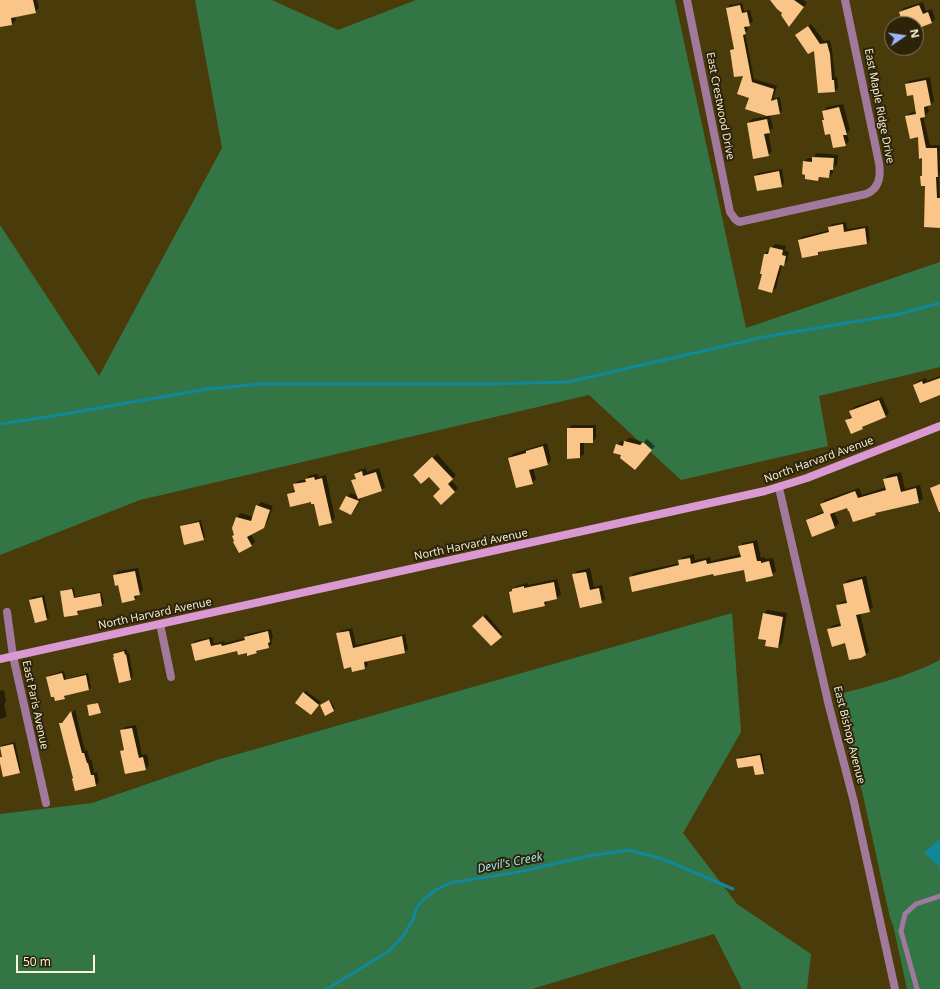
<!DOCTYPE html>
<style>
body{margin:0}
#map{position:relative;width:940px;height:989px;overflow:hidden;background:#4a3b0a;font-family:"Open Sans",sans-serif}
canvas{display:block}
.north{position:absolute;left:884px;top:16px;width:40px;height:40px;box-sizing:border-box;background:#2c2309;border:1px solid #80775d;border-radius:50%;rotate:77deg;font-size:11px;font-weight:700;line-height:16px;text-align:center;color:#fdf5dc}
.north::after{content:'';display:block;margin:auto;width:14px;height:18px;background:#9db4fd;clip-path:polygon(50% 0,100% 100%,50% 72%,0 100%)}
.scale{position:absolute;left:16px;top:955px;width:79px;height:18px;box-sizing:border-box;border:2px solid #fdf5dc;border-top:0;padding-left:5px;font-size:12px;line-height:14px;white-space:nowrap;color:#fdf5dc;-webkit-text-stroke:3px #2c2309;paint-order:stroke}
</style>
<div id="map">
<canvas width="940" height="989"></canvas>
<div class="north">N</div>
<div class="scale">50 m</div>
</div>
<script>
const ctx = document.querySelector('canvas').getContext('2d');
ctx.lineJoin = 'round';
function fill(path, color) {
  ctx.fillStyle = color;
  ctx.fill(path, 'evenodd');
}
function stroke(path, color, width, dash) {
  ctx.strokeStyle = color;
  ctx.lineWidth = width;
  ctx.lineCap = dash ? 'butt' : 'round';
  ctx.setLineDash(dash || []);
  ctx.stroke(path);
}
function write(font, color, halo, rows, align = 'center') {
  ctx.font = font + ' "Open Sans",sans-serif';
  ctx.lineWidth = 4;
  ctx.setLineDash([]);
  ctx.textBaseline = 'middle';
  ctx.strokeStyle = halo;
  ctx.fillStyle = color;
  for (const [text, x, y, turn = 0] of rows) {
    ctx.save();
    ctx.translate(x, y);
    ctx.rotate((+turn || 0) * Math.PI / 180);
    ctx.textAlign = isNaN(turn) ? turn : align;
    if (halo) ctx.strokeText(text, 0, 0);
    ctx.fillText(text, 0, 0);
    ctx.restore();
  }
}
const green = new Path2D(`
 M 195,0 L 272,0 L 338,30 L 416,0 L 675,0 L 746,328 L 940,262 L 940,367 L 819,396 L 828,446 L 681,480 L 589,395 L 140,500 L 0,555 L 0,225 L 99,376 L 222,148 Z
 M 732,613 L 741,732 L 683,833 L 737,904 L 811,954 L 807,989 L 742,989 L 714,934 L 532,989 L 0,989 L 0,814 L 92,803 L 217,760 Z
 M 940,660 L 940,989 L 907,989 L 893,925 L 890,918 L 862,791 L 849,752 L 840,694 C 873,685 909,676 940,660 Z`);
const water = new Path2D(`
 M 940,839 L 940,867 L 924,853 Z`);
const shadow = new Path2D(`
 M 0,0 L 37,0 L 39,8 L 35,12 L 15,16 L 16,20 L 12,24 L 0,26 Z
 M 771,0 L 803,0 L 807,3 L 790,26 L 784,13 Z
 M 923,2 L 926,11 L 932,9 L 935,19 L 932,22 L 916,27 L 916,24 L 907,24 L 900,12 L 904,8 Z
 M 742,3 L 744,11 L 750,10 L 753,22 L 747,25 L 748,30 L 745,33 L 754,79 L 777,86 L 773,99 L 780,97 L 782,110 L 780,113 L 770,115 L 773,128 L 768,132 L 772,151 L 768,155 L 748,123 L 752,119 L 769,116 L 747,109 L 750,98 L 744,74 L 731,50 L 734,47 L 727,8 L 730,5 Z
 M 811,24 L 824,41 L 830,40 L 832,50 L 835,77 L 837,77 L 838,88 L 834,91 L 815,49 L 799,32 Z
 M 930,77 L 934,101 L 931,104 L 927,105 L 929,112 L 923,116 L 930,145 L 940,145 L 940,174 L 939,175 L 940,227 L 926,185 L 921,176 L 923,174 L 923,157 L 919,136 L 906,116 L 910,113 L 917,111 L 913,94 L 906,84 L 909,81 Z
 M 843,104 L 850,130 L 847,133 L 849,141 L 845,145 L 831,132 L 823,120 L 825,118 L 824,111 L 827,107 Z
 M 817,153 L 838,155 L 837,165 L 833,168 L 833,173 L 829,177 L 822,176 L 818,180 L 804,161 L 808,158 L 813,158 Z
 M 782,169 L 784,183 L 782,186 L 758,190 L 755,176 L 758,173 Z
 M 846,222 L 847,229 L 868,226 L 870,240 L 867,243 L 821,251 L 818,254 L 799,240 L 802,237 L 829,230 L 829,227 L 832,224 Z
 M 775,244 L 786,246 L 785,251 L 789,252 L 787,261 L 784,265 L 782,265 L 776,288 L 772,291 L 763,274 L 765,254 Z
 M 940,376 L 940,394 L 914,385 L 918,381 L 926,378 L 927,381 Z
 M 882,397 L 889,413 L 885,417 L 866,424 L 862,428 L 846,420 L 852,416 L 850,411 L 854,407 Z
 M 572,425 L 596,425 L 596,438 L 592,442 L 584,442 L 584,454 L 580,457 L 568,458 L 568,429 Z
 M 629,438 L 644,442 L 647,439 L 655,446 L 639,465 L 622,454 L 617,445 L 621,441 L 625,442 Z
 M 547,443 L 551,460 L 548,464 L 533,468 L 536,479 L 532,483 L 509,458 L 513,454 Z
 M 437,454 L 456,475 L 451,480 L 458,488 L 441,504 L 441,489 L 429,475 L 418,471 Z
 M 366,468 L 367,472 L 379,468 L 385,487 L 381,490 L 362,497 L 355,510 L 351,514 L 347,497 L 351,493 L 358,496 L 353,481 L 356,477 L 355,474 L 359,470 Z
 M 901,472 L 905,489 L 920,485 L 923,498 L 919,502 L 878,511 L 875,514 L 847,507 L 834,512 L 839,523 L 835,527 L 812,536 L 807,521 L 811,517 L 824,511 L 821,504 L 825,500 L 859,488 L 862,495 L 886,487 L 884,479 L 888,475 Z
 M 318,474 L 318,477 L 326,475 L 335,518 L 331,522 L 315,503 L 288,495 L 292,491 L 295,490 L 294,485 L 298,481 L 306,479 L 310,475 Z
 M 261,502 L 273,506 L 267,523 L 263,527 L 251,534 L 255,542 L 251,546 L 235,534 L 233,528 L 237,517 L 241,513 L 253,517 L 257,506 Z
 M 201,520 L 205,537 L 203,539 L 181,527 L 183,525 Z
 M 757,540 L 761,558 L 765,557 L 765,559 L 773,558 L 776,571 L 772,575 L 744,569 L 714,573 L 630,577 L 634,573 L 680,563 L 679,561 L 683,557 L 694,554 L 695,560 L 710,557 L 711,561 L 741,554 L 739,547 L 743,543 Z
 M 138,568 L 143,590 L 135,599 L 123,601 L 119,584 L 114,575 L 118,571 Z
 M 590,568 L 594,587 L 602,585 L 605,599 L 601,602 L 573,575 L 577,571 Z
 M 866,576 L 873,607 L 869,611 L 860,613 L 869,651 L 865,655 L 829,629 L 832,626 L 841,623 L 837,605 L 841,602 L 848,600 L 844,584 L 848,580 Z
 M 557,579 L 561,594 L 557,598 L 548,600 L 548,601 L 545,605 L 510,592 L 517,586 L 528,583 L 528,585 Z
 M 74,588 L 75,597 L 101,592 L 104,603 L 102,605 L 79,610 L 79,612 L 77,614 L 61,592 L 63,590 Z
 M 44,595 L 49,617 L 46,619 L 30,600 L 33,597 Z
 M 767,610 L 787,613 L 782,643 L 778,647 L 767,639 L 764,614 Z
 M 486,614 L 503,634 L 491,645 L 473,626 Z
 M 352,628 L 356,645 L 405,634 L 408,649 L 405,652 L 367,661 L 368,665 L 365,668 L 337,634 L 340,631 Z
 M 271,629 L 273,638 L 271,640 L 272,644 L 268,647 L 260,649 L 256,653 L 192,644 L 195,641 L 212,637 L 214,644 L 224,641 L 225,643 L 245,638 L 248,634 Z
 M 127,649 L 127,653 L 129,653 L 133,676 L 131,679 L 114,654 L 117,652 Z
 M 64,671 L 66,679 L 88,673 L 91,687 L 89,690 L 66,695 L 64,698 L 47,677 L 50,675 Z
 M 4,690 L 6,702 L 4,704 L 7,716 L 4,718 L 0,719 L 0,691 Z
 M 306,691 L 321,702 L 311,714 L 303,693 Z
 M 330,700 L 335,709 L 325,714 L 321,705 Z
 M 99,702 L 100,713 L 88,706 L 89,705 Z
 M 75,709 L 85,751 L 87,750 L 90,760 L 92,760 L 94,773 L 97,772 L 99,782 L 96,785 L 76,790 L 74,778 L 60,724 L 66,720 Z
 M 136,725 L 142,755 L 147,754 L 149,765 L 146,769 L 122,751 L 125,748 L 121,731 L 125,727 Z
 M 15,742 L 21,770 L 19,772 L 1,758 L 3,756 L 0,747 L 3,745 Z
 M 762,753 L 765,771 L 763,773 L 754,764 L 738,759 L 740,757 Z`);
const stream = new Path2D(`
 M 0,424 L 53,416 L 207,389 L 260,384 L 489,384 L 568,382 L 764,337 L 895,315 L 940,303
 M 327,989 L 389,951 L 404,935 L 414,917 L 417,907 L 423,900 L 434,891 L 450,883 L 518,872 L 589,856 L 628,850 L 663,859 L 733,889`);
const building = new Path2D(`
 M 0,0 L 33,0 L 36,13 L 11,18 L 12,25 L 0,27 Z
 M 770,0 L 794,0 L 804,7 L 789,27 L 781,15 L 782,13 L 777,9 Z
 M 740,5 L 742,13 L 747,12 L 750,26 L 744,27 L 746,34 L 743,35 L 752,82 L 774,89 L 771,101 L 777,99 L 780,114 L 767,116 L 745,109 L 749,98 L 737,94 L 743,76 L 734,77 L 730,50 L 734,49 L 726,8 Z
 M 919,5 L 923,14 L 928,12 L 932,23 L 916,29 L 916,24 L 906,24 L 904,21 L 902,21 L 899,12 Z
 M 808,26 L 820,44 L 827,43 L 830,54 L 832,80 L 834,80 L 835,92 L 818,93 L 814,51 L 808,54 L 795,35 Z
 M 926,80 L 931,105 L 924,107 L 925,117 L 920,118 L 926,148 L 937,148 L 938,177 L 936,177 L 937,198 L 940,198 L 940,228 L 924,227 L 925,186 L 921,186 L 920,176 L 922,176 L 922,158 L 919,159 L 918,137 L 910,139 L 905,116 L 916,114 L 913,95 L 907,96 L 905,84 Z
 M 839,107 L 847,135 L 843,135 L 846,146 L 833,148 L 830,134 L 825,135 L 822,120 L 824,120 L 822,111 Z
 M 767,119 L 770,133 L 764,134 L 769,156 L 753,159 L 747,123 Z
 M 812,157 L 834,158 L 833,170 L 830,170 L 829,178 L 819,177 L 818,181 L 805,179 L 805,175 L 802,174 L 803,161 L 812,162 Z
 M 779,171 L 782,187 L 757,191 L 754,176 Z
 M 843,224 L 844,232 L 865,228 L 867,244 L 818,252 L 818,255 L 802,258 L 798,240 L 829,232 L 828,227 Z
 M 770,247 L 783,250 L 782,255 L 786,256 L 784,266 L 780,265 L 772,293 L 758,289 L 762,274 L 760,274 L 764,254 L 768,254 Z
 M 940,378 L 940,395 L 920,403 L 913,385 L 922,381 L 923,384 Z
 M 879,400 L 886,417 L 862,427 L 863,429 L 851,434 L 845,420 L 852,418 L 849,411 Z
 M 567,428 L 593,428 L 593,443 L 580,443 L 580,458 L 567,459 Z
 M 624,441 L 640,445 L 643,442 L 652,450 L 635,470 L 620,458 L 621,455 L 613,453 L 616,444 L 623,446 Z
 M 543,446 L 548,465 L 529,470 L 533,484 L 516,488 L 508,458 L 526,453 L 526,451 Z
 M 432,457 L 453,479 L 448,484 L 455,492 L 441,505 L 433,496 L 440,489 L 429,477 L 421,484 L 413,475 Z
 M 362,471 L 363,476 L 376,472 L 382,491 L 358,499 L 351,480 L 356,479 L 354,474 Z
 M 897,476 L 901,492 L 916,488 L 919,503 L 875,513 L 876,515 L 853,522 L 849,511 L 848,511 L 847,508 L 830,514 L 835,528 L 812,537 L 806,520 L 824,513 L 820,504 L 855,491 L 858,498 L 886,490 L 883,479 Z
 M 314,477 L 315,480 L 322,478 L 332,523 L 319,526 L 314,504 L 311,504 L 311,502 L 290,507 L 287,494 L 295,492 L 293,484 L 306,482 L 305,479 Z
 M 940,484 L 940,512 L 939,512 L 930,488 Z
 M 346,496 L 359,501 L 351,515 L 339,509 Z
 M 256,505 L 270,510 L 264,528 L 247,537 L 252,546 L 239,553 L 233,542 L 234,541 L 232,536 L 234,535 L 232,528 L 236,517 L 251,521 Z
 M 199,522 L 204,540 L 184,545 L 180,526 Z
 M 753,543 L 757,561 L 761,561 L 761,563 L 769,561 L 773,576 L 746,582 L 744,570 L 714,576 L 713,574 L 632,592 L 629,577 L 679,565 L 678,560 L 690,558 L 691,564 L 706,560 L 707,564 L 741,557 L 738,546 Z
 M 135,571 L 140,595 L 134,596 L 135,600 L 122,603 L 118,585 L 115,586 L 113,575 Z
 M 586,572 L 590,590 L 599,588 L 602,603 L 580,608 L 572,574 Z
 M 862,579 L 870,612 L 856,615 L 866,655 L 861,658 L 849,660 L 845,643 L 832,647 L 827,629 L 841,626 L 836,605 L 847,603 L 843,584 Z
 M 554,582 L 557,599 L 544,602 L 545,606 L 513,613 L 509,592 L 512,591 L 512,589 L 524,586 L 524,588 Z
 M 72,589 L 74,598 L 100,593 L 102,606 L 77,611 L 78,615 L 64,617 L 60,591 Z
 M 42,597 L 47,620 L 35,623 L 29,600 Z
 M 763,613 L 783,617 L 778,648 L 765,646 L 766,640 L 758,639 Z
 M 483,616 L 502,637 L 491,646 L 472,626 Z
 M 268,631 L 270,642 L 268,643 L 269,648 L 256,651 L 257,653 L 247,656 L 247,653 L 238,655 L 237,651 L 195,661 L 191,644 L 209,639 L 211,646 L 221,644 L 222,646 L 245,640 L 244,637 Z
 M 349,631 L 353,648 L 402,636 L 405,653 L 364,662 L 365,669 L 352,672 L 351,667 L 344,669 L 336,633 Z
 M 124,651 L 125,655 L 126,654 L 131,680 L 119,683 L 113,657 L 114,657 L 113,654 Z
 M 62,673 L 64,680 L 86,675 L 89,690 L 64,696 L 65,699 L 55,701 L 54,697 L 51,697 L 46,677 Z
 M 303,692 L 319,705 L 311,715 L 295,703 Z
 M 329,700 L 334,711 L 325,716 L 320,705 Z
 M 98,703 L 101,713 L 89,716 L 87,705 Z
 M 71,711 L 82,753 L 84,753 L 87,763 L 88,763 L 91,775 L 94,775 L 96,786 L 75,791 L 72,779 L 73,778 L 59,723 L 62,723 Z
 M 132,728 L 139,758 L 143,757 L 146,770 L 125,774 L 120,751 L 124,750 L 120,730 Z
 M 13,744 L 20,773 L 3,777 L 0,763 L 0,757 L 2,757 L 0,747 Z
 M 760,755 L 764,774 L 755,775 L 753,766 L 738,768 L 736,759 Z`);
const lane = new Path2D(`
 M 917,989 L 901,931 L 905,914 L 916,904 L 940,896`);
const street = new Path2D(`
 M 687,0 L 730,212 L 735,219 L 739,222 L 866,194 C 879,189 881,176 879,163 L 845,0
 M 779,488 L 829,706 L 854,802 L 895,989
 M 7,612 L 13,656 L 46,803
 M 160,624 L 171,677`);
const secondary = new Path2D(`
 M 0,659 L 765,491 L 807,478 L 940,426`);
const streetNames = [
 ["East Crestwood Drive",720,106,79],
 ["East Maple Ridge Drive",879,106,79],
 ["North Harvard Avenue",819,460,-20],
 ["North Harvard Avenue",471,545,-12],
 ["North Harvard Avenue",155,614,-12],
 ["East Paris Avenue",35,705,78],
 ["East Bishop Avenue",849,735,76]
];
const waterNames = [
 ["Devil's Creek",510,863,-11]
];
fill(green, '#347546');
fill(water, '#108899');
fill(shadow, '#0007');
stroke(stream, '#108899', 3);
fill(building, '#f9c588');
stroke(lane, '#a2799d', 5);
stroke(street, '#a2799d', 8);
stroke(secondary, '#db99d3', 8);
write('11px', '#fdf5dc', '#2c2309', streetNames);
write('italic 12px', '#9febf9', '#2c2309', waterNames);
</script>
